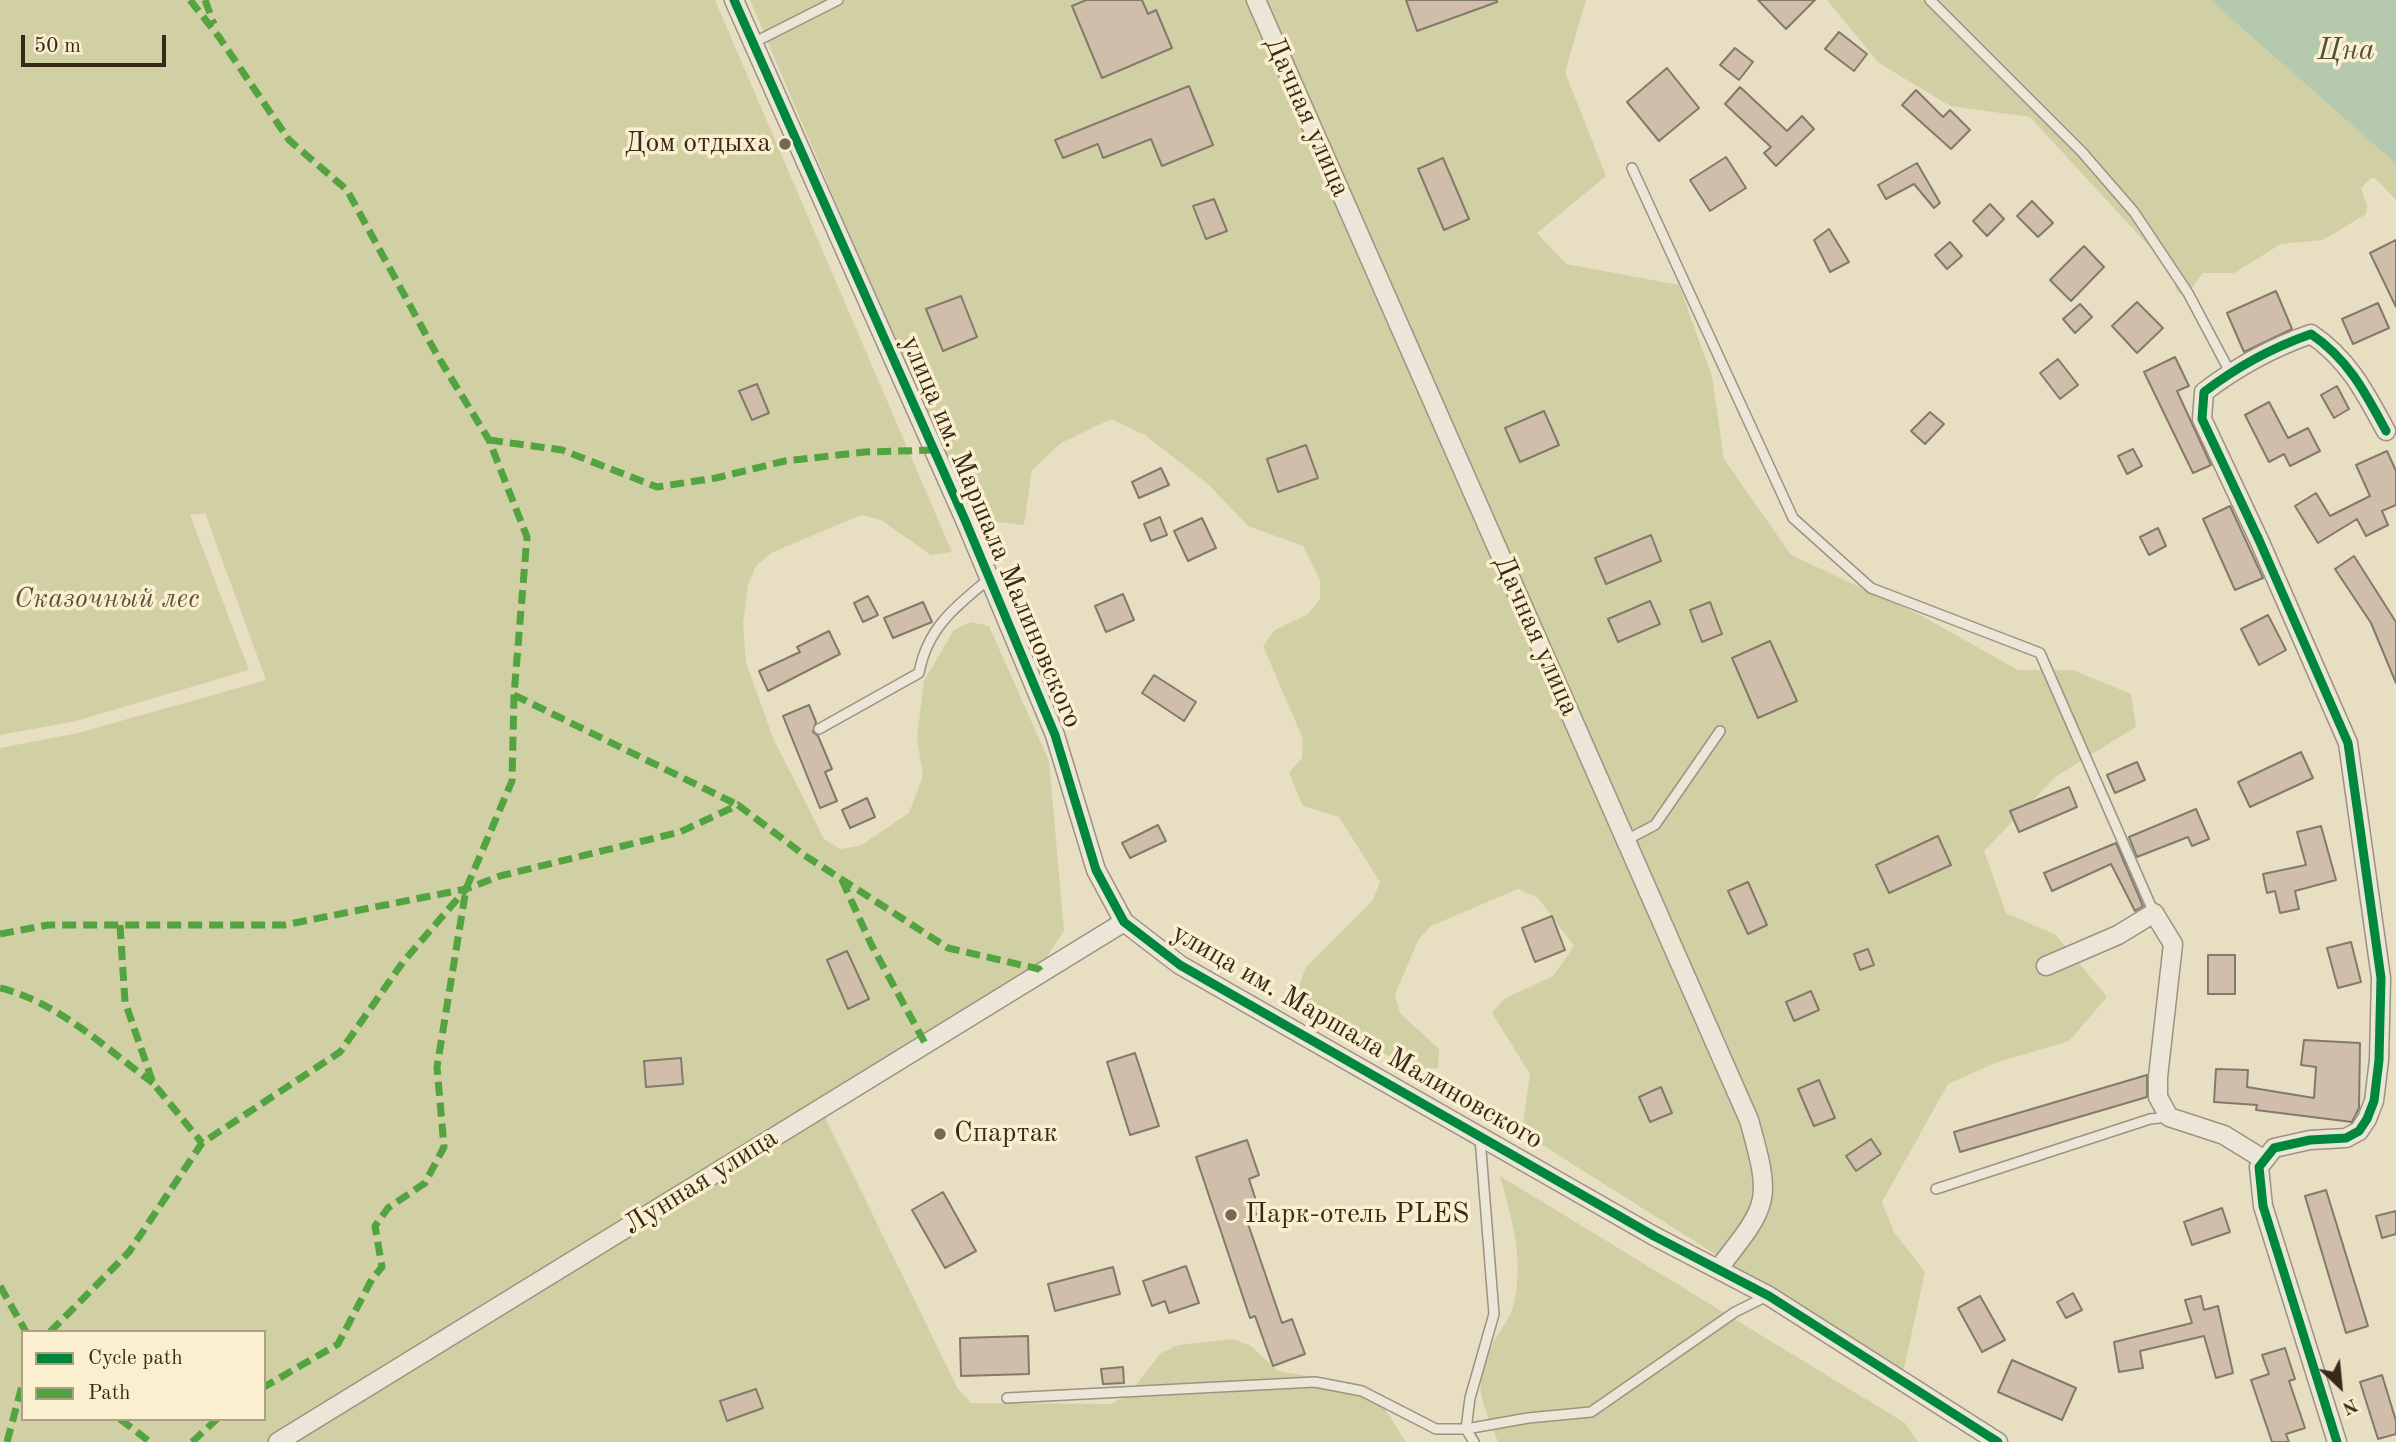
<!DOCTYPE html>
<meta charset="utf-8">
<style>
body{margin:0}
#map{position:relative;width:2396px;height:1442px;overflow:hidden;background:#e8dec2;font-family:"Old Standard TT",serif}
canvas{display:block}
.legend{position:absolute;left:21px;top:1330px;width:245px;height:91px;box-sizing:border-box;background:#faefce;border:2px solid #aca086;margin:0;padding:9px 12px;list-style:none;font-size:21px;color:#38291b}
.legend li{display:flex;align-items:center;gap:14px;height:35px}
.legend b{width:35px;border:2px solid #aca086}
.north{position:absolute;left:2305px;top:1351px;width:70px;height:70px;-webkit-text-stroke:5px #faefce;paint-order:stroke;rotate:154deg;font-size:19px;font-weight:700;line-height:28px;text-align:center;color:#38291b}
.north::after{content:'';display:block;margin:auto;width:24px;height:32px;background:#38291b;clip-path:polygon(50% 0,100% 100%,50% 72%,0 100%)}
.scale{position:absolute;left:21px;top:35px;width:145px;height:32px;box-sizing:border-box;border:4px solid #38291b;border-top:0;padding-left:9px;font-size:21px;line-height:24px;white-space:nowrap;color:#38291b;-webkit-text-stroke:5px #faefce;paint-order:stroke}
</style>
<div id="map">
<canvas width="2396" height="1442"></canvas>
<ul class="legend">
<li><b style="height:9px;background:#00873e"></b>Cycle path</li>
<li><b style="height:9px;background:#53a340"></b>Path</li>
</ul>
<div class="north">N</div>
<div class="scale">50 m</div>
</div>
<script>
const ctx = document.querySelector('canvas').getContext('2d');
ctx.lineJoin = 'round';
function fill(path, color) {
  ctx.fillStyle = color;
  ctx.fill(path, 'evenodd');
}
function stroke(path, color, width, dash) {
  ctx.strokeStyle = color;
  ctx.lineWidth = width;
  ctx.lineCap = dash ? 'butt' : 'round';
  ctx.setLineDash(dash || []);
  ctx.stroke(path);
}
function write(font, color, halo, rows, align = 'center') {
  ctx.font = font + ' "Old Standard TT",serif';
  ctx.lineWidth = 7;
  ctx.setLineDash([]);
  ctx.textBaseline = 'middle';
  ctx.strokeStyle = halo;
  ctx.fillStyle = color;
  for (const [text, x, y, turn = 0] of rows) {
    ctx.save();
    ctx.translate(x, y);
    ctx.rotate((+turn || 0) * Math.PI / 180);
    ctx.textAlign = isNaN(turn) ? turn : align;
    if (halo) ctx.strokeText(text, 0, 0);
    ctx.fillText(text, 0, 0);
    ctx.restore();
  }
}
const green = new Path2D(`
 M 0,0 L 715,0 L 952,552 L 931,555 L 881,520 L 861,515 L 771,553 L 756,566 L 748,585 L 743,623 L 746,662 L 773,738 L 824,839 L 840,849 L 860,846 L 909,813 L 923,776 L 917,738 L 924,681 L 954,630 L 971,622 L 989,626 L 1049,761 L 1064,931 L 1039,969 L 967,1007 L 928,1037 L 819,1105 L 958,1389 L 971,1403 L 1111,1404 L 1127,1396 L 1161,1353 L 1178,1345 L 1233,1339 L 1251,1346 L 1278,1371 L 1350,1383 L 1380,1402 L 1406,1442 L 0,1442 L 0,748 L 78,733 L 266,680 L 205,513 L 190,515 L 249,670 L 76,721 L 0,735 ZM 23,1332 L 264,1332 L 264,1419 L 23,1419 Z
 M 750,0 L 1586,0 L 1565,72 L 1606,176 L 1537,233 L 1566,264 L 1679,285 L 1712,376 L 1724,459 L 1791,555 L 1922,616 L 2018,670 L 2073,670 L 2131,694 L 2136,727 L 2055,777 L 1984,851 L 2006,913 L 2056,935 L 2107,997 L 2069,1041 L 1995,1063 L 1948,1084 L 1882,1202 L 1894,1232 L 1925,1272 L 1903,1373 L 1522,1132 L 1530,1074 L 1492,1013 L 1504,999 L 1553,976 L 1574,946 L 1538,898 L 1518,889 L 1431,926 L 1418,940 L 1395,995 L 1400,1013 L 1439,1049 L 1438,1068 L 1420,1069 L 1332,1032 L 1305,1004 L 1299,986 L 1306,967 L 1373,900 L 1380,882 L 1339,817 L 1303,806 L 1289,773 L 1302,758 L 1303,739 L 1263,646 L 1275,630 L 1308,614 L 1320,599 L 1320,580 L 1303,546 L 1248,526 L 1209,485 L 1145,435 L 1111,419 L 1061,443 L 1032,470 L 1024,525 L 970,519 Z
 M 1827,0 L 2210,0 L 2396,164 L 2396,200 L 2375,178 L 2371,178 L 2361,188 L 2367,206 L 2366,214 L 2323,240 L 2281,244 L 2234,273 L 2203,273 L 2188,293 L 2182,295 L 2177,292 L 2170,269 L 2030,117 L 1950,106 L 1879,63 Z
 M 1500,1176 L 1905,1423 L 1918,1442 L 1498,1442 C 1481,1399 1471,1386 1494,1341 C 1501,1329 1511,1316 1514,1303 C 1524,1258 1512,1219 1500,1176 Z`);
const water = new Path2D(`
 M 2210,0 L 2396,0 L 2396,164 Z`);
const building = new Path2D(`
 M 1086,0 L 1142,0 L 1148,14 L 1156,10 L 1172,48 L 1102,78 L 1072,6 Z
 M 1406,0 L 1497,0 L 1497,2 L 1417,31 Z
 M 1758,0 L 1815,0 L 1786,29 Z
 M 1839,32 L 1867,54 L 1854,71 L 1825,49 Z
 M 1735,48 L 1753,62 L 1739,80 L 1720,65 Z
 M 1667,68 L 1699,108 L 1659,141 L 1627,102 Z
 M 1189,86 L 1213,145 L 1162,166 L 1151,139 L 1103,158 L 1098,144 L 1063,158 L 1055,140 Z
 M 1740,87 L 1787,131 L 1802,116 L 1814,129 L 1776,166 L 1764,153 L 1771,147 L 1725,104 Z
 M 1916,90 L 1943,117 L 1950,110 L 1970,130 L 1951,149 L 1902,105 Z
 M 1726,157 L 1746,188 L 1710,211 L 1690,180 Z
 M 1443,158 L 1469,219 L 1444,230 L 1418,169 Z
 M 1917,163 L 1940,203 L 1934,208 L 1914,184 L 1886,199 L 1878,185 Z
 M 1214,199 L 1227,231 L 1206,239 L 1193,206 Z
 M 2032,201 L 2053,223 L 2038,237 L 2017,216 Z
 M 1990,204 L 2004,219 L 1987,236 L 1973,221 Z
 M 1829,229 L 1849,262 L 1830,272 L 1814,240 Z
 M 2396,240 L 2396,307 L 2370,253 Z
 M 1950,242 L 1962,256 L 1947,269 L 1935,255 Z
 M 2084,246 L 2104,267 L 2071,301 L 2050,280 Z
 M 2276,291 L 2292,329 L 2244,352 L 2227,313 Z
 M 961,296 L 977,337 L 943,351 L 926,309 Z
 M 2137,302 L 2163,328 L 2137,353 L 2112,326 Z
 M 2378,303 L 2389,328 L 2353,344 L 2342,319 Z
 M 2080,304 L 2092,317 L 2075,333 L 2063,319 Z
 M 2175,357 L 2189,386 L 2177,391 L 2211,465 L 2193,473 L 2144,372 Z
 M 2058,359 L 2078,385 L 2060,399 L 2040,373 Z
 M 757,384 L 769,413 L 752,420 L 739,391 Z
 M 2337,386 L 2349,409 L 2334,418 L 2321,395 Z
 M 2269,402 L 2288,438 L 2308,428 L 2320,451 L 2290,466 L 2284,454 L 2269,462 L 2245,415 Z
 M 1544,411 L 1559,445 L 1520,462 L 1505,428 Z
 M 1930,412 L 1944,424 L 1925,444 L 1911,431 Z
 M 1306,445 L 1318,478 L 1278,492 L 1267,459 Z
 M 2133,449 L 2142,466 L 2127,474 L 2118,456 Z
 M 2387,451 L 2396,471 L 2396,505 L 2382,511 L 2388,525 L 2366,536 L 2357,519 L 2318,543 L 2295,506 L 2316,493 L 2330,516 L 2370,496 L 2356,465 Z
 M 1161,468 L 1169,485 L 1139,498 L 1132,482 Z
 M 2230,506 L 2263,578 L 2235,590 L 2203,519 Z
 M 1160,517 L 1167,535 L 1151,541 L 1144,524 Z
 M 1202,518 L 1216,548 L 1188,561 L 1174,531 Z
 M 2158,528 L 2166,546 L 2149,555 L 2140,537 Z
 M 1651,535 L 1661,561 L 1606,584 L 1595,558 Z
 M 2354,556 L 2396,622 L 2396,683 L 2371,623 L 2335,569 Z
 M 1123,594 L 1134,620 L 1106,632 L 1095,606 Z
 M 868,596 L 878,615 L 863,622 L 854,603 Z
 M 1650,601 L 1660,624 L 1618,642 L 1608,619 Z
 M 923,602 L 932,622 L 893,638 L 884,618 Z
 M 1710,602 L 1722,634 L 1702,642 L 1690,610 Z
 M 2268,615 L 2286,650 L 2259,665 L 2241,629 Z
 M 829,631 L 840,654 L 768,691 L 759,671 L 800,652 L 797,647 Z
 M 1770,641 L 1797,701 L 1758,718 L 1732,658 Z
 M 1154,675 L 1196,702 L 1184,721 L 1142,693 Z
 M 809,705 L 816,722 L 813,732 L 818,736 L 832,769 L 825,772 L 837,801 L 820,808 L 783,716 Z
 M 2301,752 L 2313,778 L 2250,807 L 2238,782 Z
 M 2137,762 L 2145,780 L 2115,793 L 2107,775 Z
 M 2069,787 L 2077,807 L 2019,832 L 2010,811 Z
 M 867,798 L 875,817 L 850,828 L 842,810 Z
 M 2196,809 L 2209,839 L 2192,846 L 2188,837 L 2137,857 L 2129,837 Z
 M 1158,825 L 1166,841 L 1130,858 L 1122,843 Z
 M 2321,826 L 2336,880 L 2295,891 L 2299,909 L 2280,913 L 2275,891 L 2267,893 L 2263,874 L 2306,865 L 2297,832 Z
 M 1938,836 L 1951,865 L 1889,893 L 1876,865 Z
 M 2116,843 L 2143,906 L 2135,911 L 2111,864 L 2052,891 L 2044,873 Z
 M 1748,882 L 1767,925 L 1748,934 L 1728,891 Z
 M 1552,916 L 1565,950 L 1535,962 L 1522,928 Z
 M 2351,942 L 2361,982 L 2338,988 L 2327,948 Z
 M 1868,949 L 1874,965 L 1860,970 L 1854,954 Z
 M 847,951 L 869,999 L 848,1009 L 827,960 Z
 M 2208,955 L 2235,955 L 2235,994 L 2208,994 Z
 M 1811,991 L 1819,1010 L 1794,1021 L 1786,1002 Z
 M 2304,1040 L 2360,1043 L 2359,1108 L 2352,1122 L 2256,1110 L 2257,1105 L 2214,1102 L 2216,1069 L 2248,1070 L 2247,1087 L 2314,1098 L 2316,1067 L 2301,1065 Z
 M 1135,1053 L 1159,1126 L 1130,1135 L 1107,1062 Z
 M 681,1058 L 683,1084 L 646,1087 L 644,1061 Z
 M 2147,1075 L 2147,1097 L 1960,1152 L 1954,1132 Z
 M 1819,1080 L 1835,1118 L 1814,1126 L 1798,1089 Z
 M 1661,1087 L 1672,1113 L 1650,1122 L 1639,1097 Z
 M 1871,1139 L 1881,1154 L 1856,1171 L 1846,1156 Z
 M 1247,1140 L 1259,1175 L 1249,1179 L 1260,1213 L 1246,1218 L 1282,1323 L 1292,1319 L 1305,1354 L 1273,1366 L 1255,1316 L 1250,1318 L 1196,1157 Z
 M 2326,1190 L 2368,1326 L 2346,1333 L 2305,1196 Z
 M 943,1192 L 976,1251 L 945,1268 L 912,1210 Z
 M 2222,1208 L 2230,1232 L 2192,1245 L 2184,1222 Z
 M 2396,1211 L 2396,1234 L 2382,1238 L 2376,1216 Z
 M 1186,1266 L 1199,1303 L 1169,1313 L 1165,1301 L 1152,1306 L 1143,1281 Z
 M 1113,1267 L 1120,1294 L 1055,1311 L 1048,1284 Z
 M 2073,1293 L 2082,1310 L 2066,1318 L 2057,1302 Z
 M 1980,1296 L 2005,1340 L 1982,1352 L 1958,1308 Z
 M 2201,1296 L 2204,1310 L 2218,1306 L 2233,1373 L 2216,1378 L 2204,1336 L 2140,1351 L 2143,1368 L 2119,1372 L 2114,1342 L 2192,1323 L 2185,1300 Z
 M 1028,1336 L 1029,1374 L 961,1376 L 960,1338 Z
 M 2285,1348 L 2295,1379 L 2289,1381 L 2305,1428 L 2286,1434 L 2289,1442 L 2272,1442 L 2251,1380 L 2269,1374 L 2262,1355 Z
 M 2012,1360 L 2076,1388 L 2062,1420 L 1998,1392 Z
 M 1123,1367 L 1124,1383 L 1103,1384 L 1101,1369 Z
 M 2382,1375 L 2396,1421 L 2396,1434 L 2378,1439 L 2360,1382 Z
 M 756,1389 L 763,1408 L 727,1421 L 720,1401 Z`);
const service = new Path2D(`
 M 1930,0 L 2082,152 L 2134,212 L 2188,293 L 2230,372
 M 753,43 L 838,0
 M 1632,168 L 1793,518 L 1871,588 L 2040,653 L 2154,913
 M 819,729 L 919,673 C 927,628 956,606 989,579
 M 1626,840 L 1655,825 L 1720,731
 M 1936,1189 L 2150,1119 L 2169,1117
 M 1007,1398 L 1315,1382 L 1362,1391 L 1436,1429 L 1466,1429 L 1528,1418 L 1591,1412 L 1735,1312 L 1767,1296
 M 1474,1442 L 1466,1429 L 1470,1398 L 1494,1314 L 1480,1138`);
const minor = new Path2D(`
 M 734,0 L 965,520 L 1055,735 L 1096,870 L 1124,922 L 1180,965 L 1654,1236 L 1769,1296 L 1998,1442
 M 1256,0 L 1749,1120 C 1772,1202 1770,1203 1718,1269
 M 2046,966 L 2118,935 L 2154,913 L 2173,944 L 2158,1077 L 2158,1097 L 2169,1117 L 2224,1135 L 2263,1159
 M 278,1442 L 1124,922
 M 2337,1442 L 2263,1206 L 2259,1167 L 2274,1148 L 2310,1140 L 2346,1138 L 2359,1131 L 2367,1119 L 2374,1101 L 2379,1060 L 2381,978 L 2348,743 L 2259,540 L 2202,419 L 2204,392 C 2238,366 2271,348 2311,334 C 2348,359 2365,392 2386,431`);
const quiet = new Path2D(`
 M 190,0 L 219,37 L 289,140 L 347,190 L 437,355 L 489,440 L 527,537 L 514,695 L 512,781 L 466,889 L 437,1067 L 444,1147 L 425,1183 L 388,1208 L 375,1226 L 382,1267 L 372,1279 L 338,1344 L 264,1387
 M 205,0 L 214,24
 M 489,440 L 562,450 L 657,487 L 716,478 L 785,461 L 865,452 L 934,450
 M 514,695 L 738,805
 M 842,880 L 871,944 L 926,1045
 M 120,925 L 125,1002 L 153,1083 L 202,1143
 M 0,934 L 48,925 L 284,925 L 466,889 L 500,876 L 680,832 L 738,805 L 804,855 L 948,948 L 1039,969 L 1042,973
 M 0,988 C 56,1001 107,1049 153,1083
 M 0,1286 L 26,1332
 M 50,1332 L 129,1252 L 202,1143 L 340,1052 L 403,962 L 466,889
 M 120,1419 L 150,1442
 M 7,1442 L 23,1382
 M 192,1442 L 217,1419`);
const cycleway = new Path2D(`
 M 734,0 L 965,520 L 1055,735 L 1096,870 L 1124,922 L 1180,965 L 1654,1236 L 1769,1296 L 1998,1442
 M 2337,1442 L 2263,1206 L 2259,1167 L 2274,1148 L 2310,1140 L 2346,1138 L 2359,1131 L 2367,1119 L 2374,1101 L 2379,1060 L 2381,978 L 2348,743 L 2259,540 L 2202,419 L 2204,392 C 2238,366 2271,348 2311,334 C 2348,359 2365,392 2386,431`);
const markers = [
 [785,144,7,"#766855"],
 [940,1134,7,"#766855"],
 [1231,1215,7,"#766855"]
];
const streetNames = [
 ["Дачная улица",1307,117,66],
 ["улица им. Маршала Малиновского",991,532,67],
 ["Дачная улица",1536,636,66],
 ["улица им. Маршала Малиновского",1357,1037,30],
 ["Лунная улица",701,1182,-32]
];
const poiNames = [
 ["Дом отдыха",771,144,"right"],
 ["Спартак",954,1134],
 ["Парк-отель PLES",1245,1215]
];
const parkNames = [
 ["Сказочный лес",107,600]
];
const waterNames = [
 ["Цна",2346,51]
];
fill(green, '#d1d0a4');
fill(water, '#b4c9ae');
fill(building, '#d0beab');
stroke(building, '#827a6b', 2);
stroke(service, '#9a9382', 12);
stroke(minor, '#9a9382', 21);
stroke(service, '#ebe6d8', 9);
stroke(minor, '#ebe6d8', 18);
stroke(quiet, '#53a340', 7, [14, 7]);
stroke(cycleway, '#00873e', 9);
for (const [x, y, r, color] of markers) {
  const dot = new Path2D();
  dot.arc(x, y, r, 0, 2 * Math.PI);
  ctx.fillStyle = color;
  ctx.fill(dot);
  stroke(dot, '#faefce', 2.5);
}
write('28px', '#38291b', '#faefce', streetNames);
write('28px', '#38291b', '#faefce', poiNames, 'left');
write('italic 28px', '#5a5037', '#faefce', parkNames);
write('italic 30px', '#524f3e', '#faefce', waterNames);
</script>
